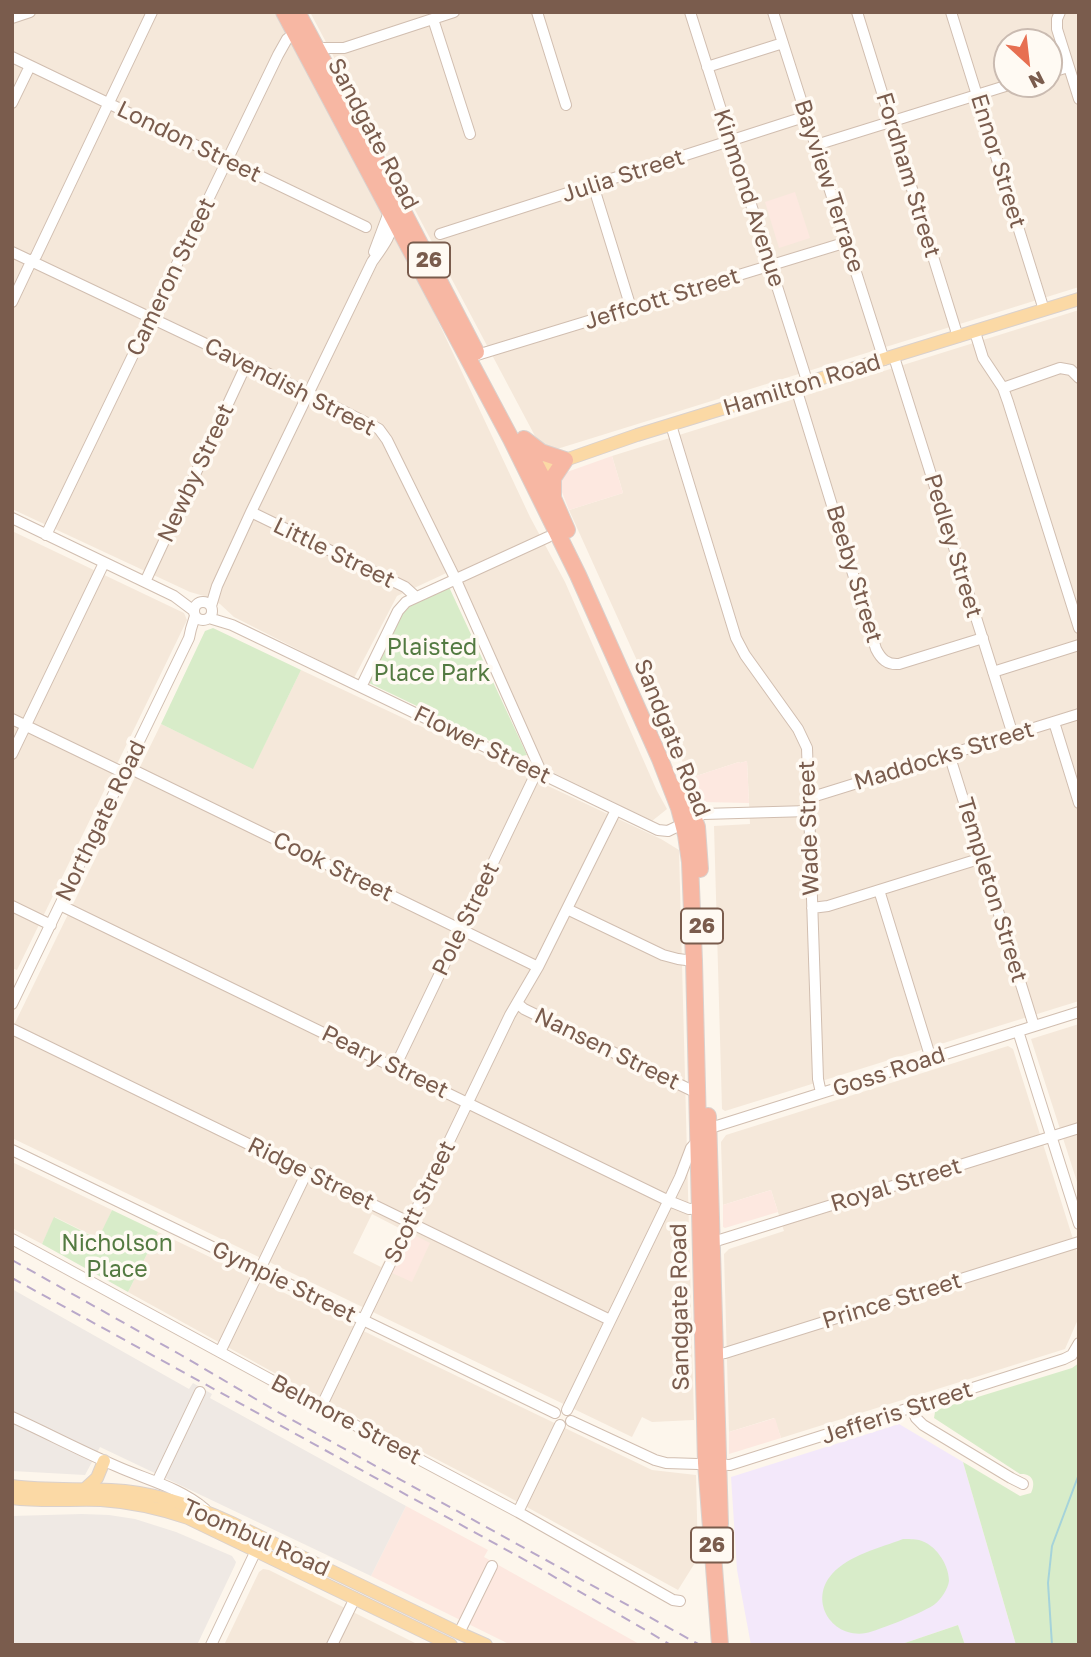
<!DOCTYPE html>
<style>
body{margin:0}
#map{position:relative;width:1091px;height:1657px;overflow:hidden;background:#fdf6ec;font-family:"Golos Text",sans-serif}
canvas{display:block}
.frame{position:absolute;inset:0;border:14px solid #7a5c4d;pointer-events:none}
.north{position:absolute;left:993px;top:28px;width:70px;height:70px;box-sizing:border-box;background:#fffaf3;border:2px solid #cabbb1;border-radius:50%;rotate:153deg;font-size:19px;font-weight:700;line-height:28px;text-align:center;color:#7a5c4d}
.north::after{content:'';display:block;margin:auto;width:24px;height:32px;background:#e76f51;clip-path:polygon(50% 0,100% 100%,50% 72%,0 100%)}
</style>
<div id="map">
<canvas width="1091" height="1657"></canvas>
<div class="frame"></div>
<div class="north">N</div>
</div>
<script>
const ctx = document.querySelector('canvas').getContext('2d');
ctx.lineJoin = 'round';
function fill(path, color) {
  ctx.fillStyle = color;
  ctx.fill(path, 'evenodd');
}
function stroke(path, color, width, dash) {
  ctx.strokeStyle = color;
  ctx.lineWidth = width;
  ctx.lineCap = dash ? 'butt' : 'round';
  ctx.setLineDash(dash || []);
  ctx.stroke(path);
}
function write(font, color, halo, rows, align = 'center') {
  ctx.font = font + ' "Golos Text",sans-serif';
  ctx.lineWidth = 7;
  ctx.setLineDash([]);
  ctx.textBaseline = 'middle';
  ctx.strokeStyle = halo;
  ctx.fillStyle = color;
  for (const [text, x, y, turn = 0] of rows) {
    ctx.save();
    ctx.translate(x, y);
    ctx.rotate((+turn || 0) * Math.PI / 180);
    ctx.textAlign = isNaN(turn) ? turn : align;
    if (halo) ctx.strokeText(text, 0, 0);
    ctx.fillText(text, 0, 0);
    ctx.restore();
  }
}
const residential = new Path2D(`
 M 38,12 L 278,12 L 405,251 L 530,517 L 565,582 L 657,791 L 667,809 L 652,821 L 542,767 L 455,569 L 397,596 L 354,678 L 234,617 L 220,604 L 204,596 L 190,592 L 12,509 L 12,21 Z
 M 310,12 L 1079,12 L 1079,287 L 557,449 L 546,447 L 535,436 ZM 1007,42 L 1049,42 L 1049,84 L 1007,84 Z
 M 1079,310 L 1079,1001 L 725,1111 L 722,1109 L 714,826 L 750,824 L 747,761 L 740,763 L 739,762 L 690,778 L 569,510 L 623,493 L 612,456 Z
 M 12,531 L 184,613 L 187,620 L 17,970 L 12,968 Z
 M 301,670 L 661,839 L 679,850 L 694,1420 L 652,1422 L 642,1417 L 632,1437 L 12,1138 L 12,1029 L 161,724 L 253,768 ZM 372,1214 L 401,1229 L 381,1267 L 353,1253 Z
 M 1079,1024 L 1079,1188 L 1031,1039 Z
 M 1008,1046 L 1013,1049 L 1079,1258 L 1079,1317 L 1065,1349 L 781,1438 L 774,1418 L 729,1432 L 724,1254 L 729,1249 L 784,1231 L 771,1190 L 723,1205 L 721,1142 L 726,1135 Z
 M 12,1162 L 112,1210 L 99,1239 L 55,1217 L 42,1244 L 12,1228 Z
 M 158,1232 L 652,1470 L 696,1475 L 698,1558 L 678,1590 L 505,1495 L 327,1402 L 128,1292 Z
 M 263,1569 L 269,1570 L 419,1645 L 224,1645 L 259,1572 Z`);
const commercial = new Path2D(`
 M 795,192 L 810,238 L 779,248 L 765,202 Z
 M 612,456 L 623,493 L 569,510 L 560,487 L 560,481 L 562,476 L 567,472 Z
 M 747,761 L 749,803 L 703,802 L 690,778 L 739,762 L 740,763 Z
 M 771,1190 L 778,1212 L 725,1228 L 723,1227 L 723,1205 Z
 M 410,1233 L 430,1243 L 412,1282 L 392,1273 Z
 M 775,1418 L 781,1438 L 729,1454 L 729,1432 Z
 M 406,1506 L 488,1550 L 484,1557 L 641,1645 L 511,1645 L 371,1576 Z`);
const industrial = new Path2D(`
 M 12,1289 L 189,1389 L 193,1383 L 212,1394 L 210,1398 L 406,1506 L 371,1576 L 100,1447 L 85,1475 L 12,1471 Z
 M 82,1514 L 109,1515 L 135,1519 L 176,1532 L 232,1556 L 236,1562 L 235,1565 L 197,1645 L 12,1645 L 12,1516 Z`);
const education = new Path2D(`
 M 899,1424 L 963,1462 L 1016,1645 L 965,1645 L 958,1625 L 899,1645 L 751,1645 L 737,1570 L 731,1477 Z`);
const green = new Path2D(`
 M 449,587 L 527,755 L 521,756 L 369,683 L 405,606 Z
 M 213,628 L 301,670 L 253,769 L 161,724 L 205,631 Z
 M 112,1210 L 158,1232 L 128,1292 L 42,1244 L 54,1217 L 98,1239 Z
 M 1079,1363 L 1079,1645 L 1016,1645 L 963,1462 L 1020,1496 L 1031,1493 C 1036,1483 1033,1473 1020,1474 L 934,1418 L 935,1412 L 942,1408 L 1072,1368 Z
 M 903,1539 C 908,1539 915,1539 919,1540 C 935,1544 949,1564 949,1581 C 948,1589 941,1599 935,1604 C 927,1611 877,1631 866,1633 C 832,1639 808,1601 832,1574 C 849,1555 880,1548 903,1539 Z
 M 958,1625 L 965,1645 L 899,1645 Z`);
const stream = new Path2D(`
 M 1052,1645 L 1048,1583 L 1052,1546 L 1079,1474`);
const minor = new Path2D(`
 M 537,12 L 566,105
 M 690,12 L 808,384
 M 773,12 L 884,360
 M 857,12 L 958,337
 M 951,12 L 1044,310
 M 1060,12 L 1057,19 L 1057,29 L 1079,99
 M 12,18 L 30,12
 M 433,19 L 470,134
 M 316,48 L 344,48 L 454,12
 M 12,57 L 366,227
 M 707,67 L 783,43
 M 1049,73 L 1068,67
 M 12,103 L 30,66
 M 816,145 L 1012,84
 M 593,185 L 631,308
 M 440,234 L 807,116
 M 12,252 L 286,382 L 379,429 L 387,440 L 455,578 L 539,767 L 395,1067
 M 374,252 L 389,212
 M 12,302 L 29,266 L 36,256 L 152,12
 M 975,332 L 983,358 L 1003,388 L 1008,402 L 1079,628
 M 477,355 L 847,242
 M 894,357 L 1013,735
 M 796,388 L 876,649 C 881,659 887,665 899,664 L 983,638
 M 1003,388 L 1060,368 L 1071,370 L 1079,378
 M 671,425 L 736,638 L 745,655 L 798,729 L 807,748 L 818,1079 L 821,1093
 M 251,512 L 405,587 L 416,597
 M 12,518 L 174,596 L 194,611
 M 46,535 L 278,55 L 287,39 L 299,30
 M 145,582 L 247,363
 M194 611a9 9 0 1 1 18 0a9 9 0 1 1-18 0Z
 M 211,606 L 217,586 L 251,512 L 372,262 C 382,248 393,234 394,217
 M 209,618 L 232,625 L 658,830 L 668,831 L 703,814 L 809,811
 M 993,672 L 1079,645
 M 361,687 L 398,611 L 406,602 L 548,537
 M 12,719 L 124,773
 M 1054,722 L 1079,803
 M 12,754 L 104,563
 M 949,754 L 1034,1026
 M 127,767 L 538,967
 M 809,798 L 1079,714
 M 879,890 L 931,1059
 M 60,905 L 669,1201 L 689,1209 L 705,1208
 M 12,906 L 51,925
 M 812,908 L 828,906 L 982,858
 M 567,909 L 663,955 L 678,959 L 694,961
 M 517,1003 L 524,1009 L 697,1093
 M 12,1004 L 189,638 L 191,629 L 195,616
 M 12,1029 L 610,1320
 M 1018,1031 L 1079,1224
 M 704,1130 L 1079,1012
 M 12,1150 L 555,1413
 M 12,1239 L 321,1407 L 518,1512 L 673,1600 L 680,1601
 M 713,1242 L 1079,1128
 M 220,1352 L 307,1172
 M 710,1355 L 725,1353 L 1079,1242
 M 321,1407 L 510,1015 L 538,967 L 616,810
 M 912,1409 L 916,1418 L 923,1425 L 1011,1478 L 1023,1484
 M 567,1410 L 680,1177 L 691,1148 L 699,1139
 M 12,1417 C 47,1433 81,1451 116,1466 C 147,1480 179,1487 205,1509
 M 571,1421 L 655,1460 L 666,1463 L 730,1465 L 1064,1359 L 1072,1355 L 1079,1343
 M 157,1482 L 200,1392
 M 518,1512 L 560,1425
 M 459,1633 L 492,1566
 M 211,1645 L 262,1538
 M 332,1645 L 355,1598`);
const major = new Path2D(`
 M 531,472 L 637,435 L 1079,299
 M 12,1486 C 45,1491 78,1488 111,1490 C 154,1492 193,1505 232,1523 L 459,1633 L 486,1645
 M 85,1489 L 97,1478 L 104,1461
 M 12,1498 C 42,1502 71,1499 101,1500 C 131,1502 159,1508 188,1518 L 451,1645`);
const highway = new Path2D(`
 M 284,12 L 511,439 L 578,575 L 660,759 L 679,808 L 686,835 L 690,862 L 694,961 L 706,1463 L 720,1645
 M 297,12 L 379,165 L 476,352
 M 524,439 L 541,452 L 565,460 L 553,478 L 553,496
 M 524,443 L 553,498 L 567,530
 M 682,787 L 697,827 L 700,869
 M 708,1116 L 720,1524`);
const rail = new Path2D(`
 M 12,1260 L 181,1355 L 276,1411 L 700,1645
 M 12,1278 L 534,1565 L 671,1645`);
const shields = [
 [429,260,42],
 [702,926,42],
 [712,1545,42]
];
const shieldNames = [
 ["26",429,260],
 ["26",702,926],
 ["26",712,1545]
];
const streetNames = [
 ["Sandgate Road",373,134,62],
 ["London Street",189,142,26],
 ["Ennor Street",998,161,73],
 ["Fordham Street",908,175,73],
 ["Julia Street",623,176,-18],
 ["Bayview Terrace",829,186,72],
 ["Kinmond Avenue",749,198,72],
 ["Cameron Street",171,277,-64],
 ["Jeffcott Street",662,299,-17],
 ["Hamilton Road",802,385,-17],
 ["Cavendish Street",290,387,27],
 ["Newby Street",196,473,-65],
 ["Pedley Street",953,546,73],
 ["Little Street",334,553,26],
 ["Beeby Street",854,574,73],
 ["Sandgate Road",672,738,68],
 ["Flower Street",482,745,26],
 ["Maddocks Street",944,756,-17],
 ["Northgate Road",101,821,-64],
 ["Wade Street",809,828,-92],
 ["Cook Street",333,867,26],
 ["Templeton Street",992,890,73],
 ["Pole Street",466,919,-64],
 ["Nansen Street",607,1049,26],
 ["Peary Street",385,1062,26],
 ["Goss Road",889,1072,-18],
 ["Ridge Street",311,1174,26],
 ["Royal Street",896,1185,-17],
 ["Scott Street",420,1202,-64],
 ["Gympie Street",284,1282,26],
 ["Prince Street",892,1301,-17],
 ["Sandgate Road",680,1307,-91],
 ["Jefferis Street",897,1413,-18],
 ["Belmore Street",346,1420,28],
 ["Toombul Road",256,1538,24]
];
const parkNames = [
 ["Plaisted",432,648],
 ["Place Park",432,674],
 ["Nicholson",117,1244],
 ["Place",117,1270]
];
fill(residential, '#f5e8da');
fill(commercial, '#fde8e0');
fill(industrial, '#efe9e4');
fill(education, '#f3e8fa');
fill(green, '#d8ecc9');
stroke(stream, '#a5d3da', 2);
stroke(minor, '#d1beb0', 12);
stroke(major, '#dad1cd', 14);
stroke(highway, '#dad1cd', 18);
stroke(minor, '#fff', 10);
stroke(major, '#fbd9a5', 12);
stroke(highway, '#f7b7a3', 16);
stroke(rail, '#b9a8c9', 2, [10, 7]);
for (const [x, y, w] of shields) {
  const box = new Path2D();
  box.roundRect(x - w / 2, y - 17.5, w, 35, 5);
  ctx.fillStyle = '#fffaf3';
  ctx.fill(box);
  stroke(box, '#7a5c4d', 2);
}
write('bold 21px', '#7a5c4d', null, shieldNames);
write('23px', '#7a5c4d', '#fffaf3', streetNames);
write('23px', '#537a41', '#fffaf3', parkNames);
</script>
